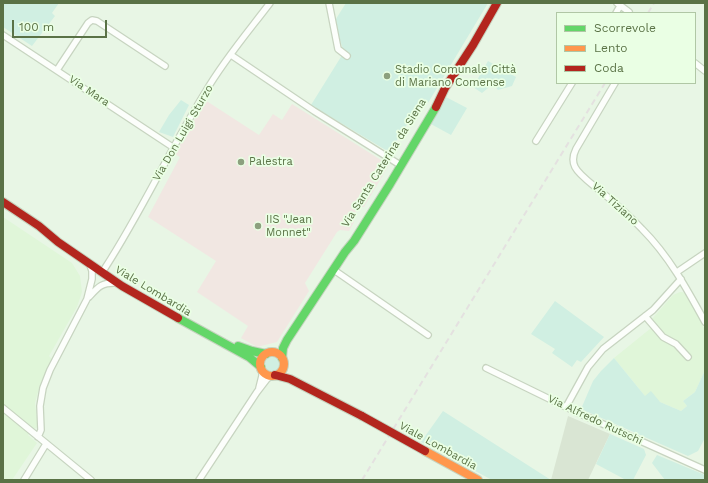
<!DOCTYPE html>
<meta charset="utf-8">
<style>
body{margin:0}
#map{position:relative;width:708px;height:483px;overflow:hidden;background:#e8f6e5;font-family:"Work Sans",sans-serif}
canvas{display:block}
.frame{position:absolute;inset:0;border:4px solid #5a7246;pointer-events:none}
.legend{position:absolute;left:556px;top:12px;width:140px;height:72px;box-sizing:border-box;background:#eaffe4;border:1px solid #b0c7a5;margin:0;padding:5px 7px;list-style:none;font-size:12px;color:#5a7246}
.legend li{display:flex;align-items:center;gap:8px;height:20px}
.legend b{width:20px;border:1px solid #b0c7a5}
.scale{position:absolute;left:12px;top:20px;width:95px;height:18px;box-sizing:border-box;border:2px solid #5a7246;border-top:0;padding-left:5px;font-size:12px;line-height:14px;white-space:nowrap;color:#5a7246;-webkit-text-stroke:3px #eaffe4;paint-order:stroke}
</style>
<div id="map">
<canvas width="708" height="483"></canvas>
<div class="frame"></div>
<ul class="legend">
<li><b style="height:5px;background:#63d668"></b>Scorrevole</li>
<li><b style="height:5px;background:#ff974d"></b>Lento</li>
<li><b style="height:5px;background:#b3261e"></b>Coda</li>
</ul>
<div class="scale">100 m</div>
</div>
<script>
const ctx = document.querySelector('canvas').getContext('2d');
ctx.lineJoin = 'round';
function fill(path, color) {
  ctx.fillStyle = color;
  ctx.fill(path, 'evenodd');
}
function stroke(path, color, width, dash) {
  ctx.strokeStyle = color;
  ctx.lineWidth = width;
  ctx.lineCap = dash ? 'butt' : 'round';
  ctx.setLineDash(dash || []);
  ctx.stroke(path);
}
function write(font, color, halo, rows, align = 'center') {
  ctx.font = font + ' "Work Sans",sans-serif';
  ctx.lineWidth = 3.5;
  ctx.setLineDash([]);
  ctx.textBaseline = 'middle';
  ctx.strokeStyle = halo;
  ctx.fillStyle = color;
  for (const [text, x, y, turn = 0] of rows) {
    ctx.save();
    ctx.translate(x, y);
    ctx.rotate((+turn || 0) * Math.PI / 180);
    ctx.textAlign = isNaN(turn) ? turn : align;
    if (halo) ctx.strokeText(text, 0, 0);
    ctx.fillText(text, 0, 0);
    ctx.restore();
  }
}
const residential = new Path2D(`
 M 3,217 L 72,263 L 80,276 L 82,292 L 77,307 L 49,356 L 52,359 L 40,385 L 35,403 L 38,427 L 34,429 L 28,435 L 37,443 L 12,480 L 3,480 Z
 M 680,292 L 682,292 L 685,293 L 687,296 L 705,330 L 705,370 L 695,392 L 683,401 L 687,406 L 681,411 L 660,402 L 645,396 L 614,358 L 656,324 L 652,319 L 673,295 Z`);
const industrial = new Path2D(`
 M 568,416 L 610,434 L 588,480 L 551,480 Z`);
const education = new Path2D(`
 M 205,100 L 259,135 L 273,114 L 282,120 L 292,104 L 389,165 L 364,207 L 360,207 L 353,216 L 354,222 L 349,231 L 340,230 L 337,232 L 305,283 L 309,291 L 277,342 L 257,347 L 241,338 L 248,326 L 197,292 L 216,261 L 148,217 L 180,157 L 175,154 Z`);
const green = new Path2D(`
 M 3,3 L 59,3 L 52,13 L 55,16 L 32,46 L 3,27 Z
 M 346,3 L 488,3 L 428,103 L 423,100 L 389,152 L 311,105 L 344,52 L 334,22 Z
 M 488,61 L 516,77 L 512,86 L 498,90 L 493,84 L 482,93 L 473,87 Z
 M 444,96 L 467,108 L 451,135 L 429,123 Z
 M 181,100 L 189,105 L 173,137 L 159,132 L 169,115 Z
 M 555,301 L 604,337 L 581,362 L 577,360 L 572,367 L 552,353 L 555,349 L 531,334 Z
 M265 364a7 7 0 1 1 14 0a7 7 0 1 1-14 0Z
 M 614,358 L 645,396 L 651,391 L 660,402 L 681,411 L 687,406 L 683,401 L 695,392 L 705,370 L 705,438 L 698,451 L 688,456 L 581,409 L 593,381 L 601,371 Z
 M 443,411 L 551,480 L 492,480 L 421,442 Z
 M 610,434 L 644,449 L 646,455 L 633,480 L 626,480 L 596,464 Z
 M 657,455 L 705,475 L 705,480 L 665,480 L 652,463 Z`);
const street = new Path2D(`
 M 329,3 L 338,49 L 347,56
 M 617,3 L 629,12
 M 616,13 L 620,6
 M 3,35 L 174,148
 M 231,55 L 314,111 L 397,163
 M 695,63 L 705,71
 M 57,70 L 88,23 L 92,20 L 97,21 L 165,66
 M 615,83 L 576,149 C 573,155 572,161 575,167 C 579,175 592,184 599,190 C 614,202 629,215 642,229 C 669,256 687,289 705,322
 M 536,141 L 572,83
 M 105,268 C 142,211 170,149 206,91 C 224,60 248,32 270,3
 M 334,270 L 428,335
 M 677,272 L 705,253
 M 89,297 C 98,287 102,282 117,283
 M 645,316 L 663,337 L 676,344 L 688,357
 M 486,368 L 574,411 L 705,470
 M 259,388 L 262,376 L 262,369
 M 566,407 L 588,367 L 603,349 L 653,310 L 681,279
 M 3,408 L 91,480
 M 38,437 L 41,430 L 40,406 L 43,388 L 50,370 L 87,299 L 92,279 L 92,271 L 90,265
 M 24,480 L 46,444
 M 199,480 L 257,392 L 267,379 L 273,375`);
const fast = new Path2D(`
 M 178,318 L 249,357 L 261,367
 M 238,346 L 252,351 L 266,354
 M 282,358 L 283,348 L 287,340 L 345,252 L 354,241 L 390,184 L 436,107`);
const slow = new Path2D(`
 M260 364a12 12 0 1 1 24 0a12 12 0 1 1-24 0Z
 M 425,451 L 478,480`);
const jam = new Path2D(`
 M 436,107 L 445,88 L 473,45 L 497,3
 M 3,202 L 39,226 L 58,242 L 122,286 L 178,318
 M 275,375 L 290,379 L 362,416`);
const rail = new Path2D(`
 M 648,13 L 654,3
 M 362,480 L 605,83`);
const jamBridge = new Path2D(`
 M 362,416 L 425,451`);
const markers = [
 [387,76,4,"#8ca07e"],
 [241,162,4,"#8ca07e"],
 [258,226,4,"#8ca07e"]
];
const poiNames = [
 ["Stadio Comunale Città",395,70],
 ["di Mariano Comense",395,83],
 ["Palestra",249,162],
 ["IIS \"Jean",266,220],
 ["Monnet\"",266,233]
];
const streetNames = [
 ["Via Mara",89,91,34],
 ["Via Don Luigi Sturzo",183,133,-60],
 ["Via Santa Caterina da Siena",384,163,-58],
 ["Via Tiziano",615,204,42],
 ["Viale Lombardia",153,291,31],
 ["Via Alfredo Rutschi",595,420,25],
 ["Viale Lombardia",438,446,29]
];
fill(residential, '#e0f6d9');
fill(industrial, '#d9e5d3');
fill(education, '#f1e7e2');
fill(green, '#d0efe2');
stroke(street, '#c7d4c0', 8);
stroke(fast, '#c6d3bf', 10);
stroke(slow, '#c6d3bf', 10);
stroke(jam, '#c6d3bf', 10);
stroke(street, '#fcfefb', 5.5);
stroke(fast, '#63d668', 8);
stroke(slow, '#ff974d', 8);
stroke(jam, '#b3261e', 8);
stroke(rail, '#e4e1e0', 2, [6, 4]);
stroke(jamBridge, '#c6d3bf', 10, []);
stroke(jamBridge, '#b3261e', 8);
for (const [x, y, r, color] of markers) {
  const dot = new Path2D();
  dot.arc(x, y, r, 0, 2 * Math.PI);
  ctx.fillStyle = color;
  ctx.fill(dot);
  stroke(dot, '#eaffe4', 1.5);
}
write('11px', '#5a7246', '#eaffe4', poiNames, 'left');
write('11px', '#5a7246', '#eaffe4', streetNames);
</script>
